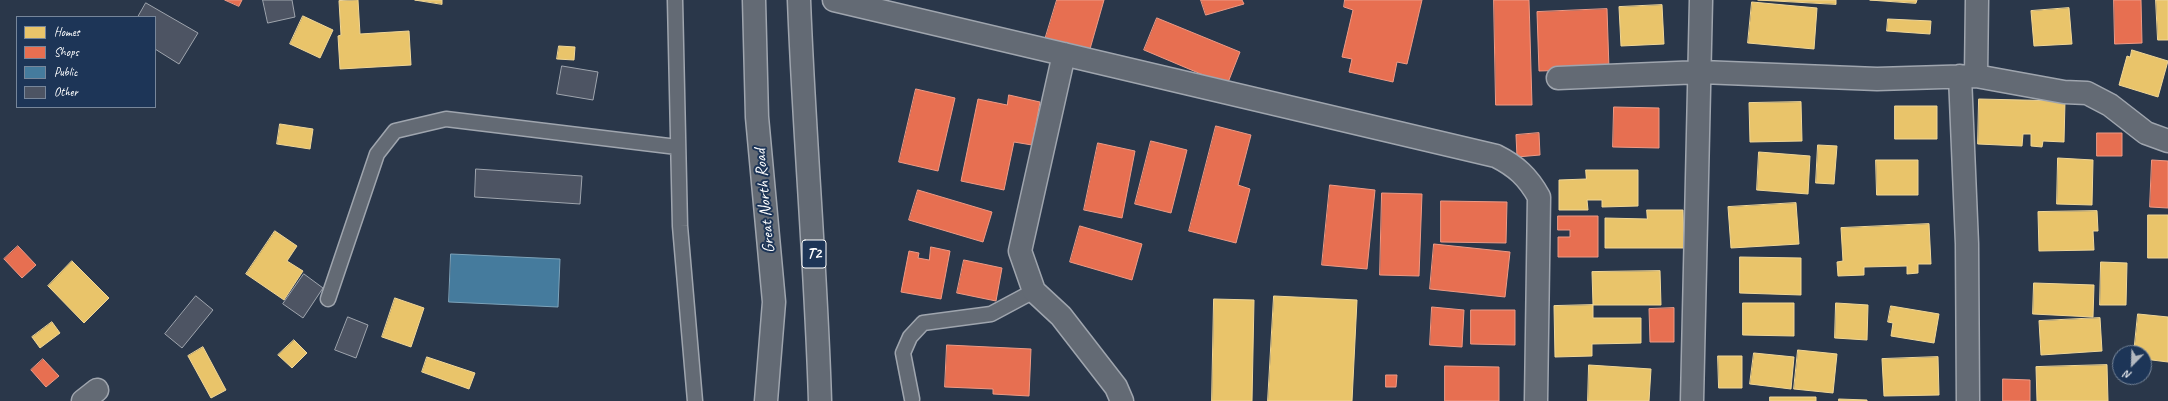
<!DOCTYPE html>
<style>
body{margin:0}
#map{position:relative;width:2168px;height:401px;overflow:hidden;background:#2a374a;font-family:Caveat,sans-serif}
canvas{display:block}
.legend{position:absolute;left:16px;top:16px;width:140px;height:92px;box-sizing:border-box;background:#1d3557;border:1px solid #77869a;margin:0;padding:5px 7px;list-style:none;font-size:12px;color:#fff}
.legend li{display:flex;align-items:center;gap:8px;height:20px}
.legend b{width:20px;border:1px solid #77869a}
.north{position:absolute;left:2112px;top:345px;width:40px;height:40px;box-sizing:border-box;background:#1d3557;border:1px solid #77869a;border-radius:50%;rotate:203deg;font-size:11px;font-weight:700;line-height:16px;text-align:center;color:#fff}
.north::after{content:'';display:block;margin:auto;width:14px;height:18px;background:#b4b9c0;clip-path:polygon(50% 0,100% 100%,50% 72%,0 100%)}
</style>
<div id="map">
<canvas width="2168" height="401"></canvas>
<ul class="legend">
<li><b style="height:11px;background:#e9c46a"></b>Homes</li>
<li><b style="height:11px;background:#e76f51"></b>Shops</li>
<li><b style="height:11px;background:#457b9d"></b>Public</li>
<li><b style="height:11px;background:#4d5463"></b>Other</li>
</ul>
<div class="north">N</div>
</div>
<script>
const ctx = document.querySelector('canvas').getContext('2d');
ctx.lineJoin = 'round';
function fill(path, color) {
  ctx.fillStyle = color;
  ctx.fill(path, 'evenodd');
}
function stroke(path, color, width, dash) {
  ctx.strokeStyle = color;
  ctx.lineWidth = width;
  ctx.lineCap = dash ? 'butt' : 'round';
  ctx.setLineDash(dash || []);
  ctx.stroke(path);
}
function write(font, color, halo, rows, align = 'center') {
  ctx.font = font + ' Caveat,sans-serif';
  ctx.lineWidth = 4;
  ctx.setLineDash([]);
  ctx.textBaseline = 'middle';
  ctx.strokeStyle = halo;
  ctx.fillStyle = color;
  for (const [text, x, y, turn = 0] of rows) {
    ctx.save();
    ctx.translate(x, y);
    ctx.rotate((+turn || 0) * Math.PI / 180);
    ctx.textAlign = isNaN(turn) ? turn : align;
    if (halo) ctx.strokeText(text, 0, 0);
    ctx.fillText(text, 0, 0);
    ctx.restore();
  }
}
const homes = new Path2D(`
 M 358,0 L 360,34 L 409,31 L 411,65 L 340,69 L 338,36 L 341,35 L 339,1 Z
 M 415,0 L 442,0 L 442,4 Z
 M 1758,0 L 1836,0 L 1836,4 Z
 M 1870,0 L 1917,0 L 1916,3 Z
 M 2156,0 L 2168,0 L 2168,40 L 2158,40 Z
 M 1752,2 L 1817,8 L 1814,49 L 1748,43 Z
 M 1662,5 L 1664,44 L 1621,46 L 1619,7 Z
 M 2069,8 L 2072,44 L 2034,46 L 2031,11 Z
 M 303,16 L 333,30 L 320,58 L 290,44 Z
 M 1888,19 L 1931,21 L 1930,34 L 1887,31 Z
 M 559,46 L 575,47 L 574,60 L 557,59 Z
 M 2132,50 L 2168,61 L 2158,97 L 2119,85 L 2127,56 L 2130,57 Z
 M 1979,99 L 2065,101 L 2064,142 L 2043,141 L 2042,147 L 2031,146 L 2031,134 L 2023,134 L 2022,146 L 1978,144 Z
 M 1801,102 L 1802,141 L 1750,142 L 1749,103 Z
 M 1895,106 L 1937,106 L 1937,139 L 1895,139 Z
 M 280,124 L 313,129 L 310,149 L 277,144 Z
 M 1818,145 L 1837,146 L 1834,184 L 1816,183 Z
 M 1759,152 L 1810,156 L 1808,194 L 1757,190 Z
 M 2058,158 L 2093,160 L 2092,205 L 2057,204 Z
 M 1876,160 L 1918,160 L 1918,195 L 1877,195 Z
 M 1586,170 L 1638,170 L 1638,206 L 1602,207 L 1602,200 L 1587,200 L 1588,210 L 1559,210 L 1559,180 L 1586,179 Z
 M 1796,203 L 1799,244 L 1731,248 L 1728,207 Z
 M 1647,210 L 1683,210 L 1684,248 L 1605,248 L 1605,218 L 1647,219 Z
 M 2097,211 L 2098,231 L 2093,231 L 2094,250 L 2039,251 L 2038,212 Z
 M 2148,215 L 2168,215 L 2168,258 L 2148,258 Z
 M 1929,224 L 1931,264 L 1918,264 L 1918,273 L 1907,274 L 1907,266 L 1864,267 L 1864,275 L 1838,276 L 1837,262 L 1843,261 L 1841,228 Z
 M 275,231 L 297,246 L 287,261 L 303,271 L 284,300 L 246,274 Z
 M 1740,257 L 1801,258 L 1801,295 L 1740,293 Z
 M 72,261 L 109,298 L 84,323 L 48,286 Z
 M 2101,262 L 2127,263 L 2126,305 L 2100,305 Z
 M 1660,271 L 1661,305 L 1593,305 L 1592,272 Z
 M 2034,283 L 2094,285 L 2093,317 L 2033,314 Z
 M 1274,296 L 1357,300 L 1352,401 L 1268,401 Z
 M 395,298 L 424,308 L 411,347 L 382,337 Z
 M 1214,299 L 1254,300 L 1252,401 L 1212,401 Z
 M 1743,303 L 1794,303 L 1794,336 L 1743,335 Z
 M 1836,303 L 1868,305 L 1867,340 L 1835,338 Z
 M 1593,305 L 1593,318 L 1641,318 L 1641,343 L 1592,344 L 1592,356 L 1555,357 L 1554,306 Z
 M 1891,306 L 1939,314 L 1934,343 L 1891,336 L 1893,323 L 1888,322 Z
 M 2138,314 L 2168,317 L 2168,362 L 2144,359 L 2144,353 L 2134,353 Z
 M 2100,318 L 2102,351 L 2041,355 L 2039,321 Z
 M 52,322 L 60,333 L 40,348 L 32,337 Z
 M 294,340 L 307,353 L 292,368 L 278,355 Z
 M 203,347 L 226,390 L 211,398 L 188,356 Z
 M 1798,350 L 1837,354 L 1833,393 L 1794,389 Z
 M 1754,353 L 1794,357 L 1791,389 L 1750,384 Z
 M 1718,356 L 1742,356 L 1742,388 L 1719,388 Z
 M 427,357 L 475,373 L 469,389 L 422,372 Z
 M 1938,357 L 1939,395 L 1884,396 L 1882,359 Z
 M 1589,365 L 1651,369 L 1649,401 L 1588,401 Z
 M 2107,365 L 2108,401 L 2037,401 L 2036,367 Z
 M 1770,397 L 1816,397 L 1816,401 L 1770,401 Z
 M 1839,399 L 1867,400 L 1867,401 L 1839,401 Z`);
const shops = new Path2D(`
 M 225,0 L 242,0 L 239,6 Z
 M 1057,0 L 1104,0 L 1088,56 L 1044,43 Z
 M 1201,0 L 1242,0 L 1244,4 L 1206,15 Z
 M 1345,0 L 1422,0 L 1407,64 L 1397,62 L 1393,82 L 1349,72 L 1352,59 L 1342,57 L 1353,10 L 1344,7 Z
 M 1494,0 L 1529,0 L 1532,105 L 1496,105 Z
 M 2114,0 L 2141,0 L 2142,43 L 2115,44 Z
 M 1607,9 L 1609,69 L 1539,71 L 1537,12 Z
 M 1157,18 L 1240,52 L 1227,85 L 1144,50 Z
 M 916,89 L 955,98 L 938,171 L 899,162 Z
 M 1009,95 L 1040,102 L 1032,145 L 1014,142 L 1004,190 L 961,181 L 978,99 L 1007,105 Z
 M 1614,107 L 1659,108 L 1659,148 L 1613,147 Z
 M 1216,126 L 1251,135 L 1238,185 L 1250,189 L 1236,243 L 1189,231 Z
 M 1539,133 L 1540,155 L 1517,157 L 1516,135 Z
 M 2097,133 L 2122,133 L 2122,156 L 2097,156 Z
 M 1151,141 L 1187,150 L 1171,213 L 1135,204 Z
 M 1098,143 L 1135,151 L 1122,218 L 1084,210 Z
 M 2152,160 L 2168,161 L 2168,208 L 2150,207 Z
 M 1330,185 L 1375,190 L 1367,269 L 1322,265 Z
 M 918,190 L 992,212 L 983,242 L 909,220 Z
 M 1382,193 L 1422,194 L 1419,276 L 1380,275 Z
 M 1441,201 L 1507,202 L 1506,243 L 1441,242 Z
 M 1558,216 L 1598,216 L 1598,257 L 1558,257 L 1558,237 L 1570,237 L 1570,230 L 1558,230 Z
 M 1080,226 L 1142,244 L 1132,280 L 1070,262 Z
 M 1434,244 L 1510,252 L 1505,297 L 1430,289 Z
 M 18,246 L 36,265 L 22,278 L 4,259 Z
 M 931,247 L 950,251 L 941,299 L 901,292 L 909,251 L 919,253 L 918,258 L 929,260 Z
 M 964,260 L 1002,268 L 996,301 L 957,293 Z
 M 1432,307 L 1464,310 L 1462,347 L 1430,345 Z
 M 1674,308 L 1674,342 L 1650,342 L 1649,309 Z
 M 1471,310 L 1515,310 L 1515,345 L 1471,344 Z
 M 947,345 L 1031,349 L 1029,396 L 993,394 L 993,389 L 945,387 Z
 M 43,359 L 59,376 L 46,387 L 31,370 Z
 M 1445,366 L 1499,367 L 1499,401 L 1445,401 Z
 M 1386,375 L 1397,375 L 1396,387 L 1386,387 Z
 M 2003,379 L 2030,380 L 2030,401 L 2003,401 Z`);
const public = new Path2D(`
 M 451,254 L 560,259 L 558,307 L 449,302 Z`);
const building = new Path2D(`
 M 263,0 L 292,0 L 295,17 L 268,23 Z
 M 146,3 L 198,33 L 179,64 L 155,49 L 155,17 L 138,17 Z
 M 562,66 L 598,72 L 593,100 L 557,94 Z
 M 476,169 L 582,176 L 580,204 L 475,197 Z
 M 304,274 L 323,288 L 303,318 L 283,304 Z
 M 196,296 L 213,310 L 182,348 L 165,334 Z
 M 348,317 L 368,325 L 356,358 L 335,350 Z`);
const service = new Path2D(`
 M 675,0 L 680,226 L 695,401
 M 328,299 L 377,154 L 395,131 L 446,119 L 677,147
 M 912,399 L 903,353 L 910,337 L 923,323 L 991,314 L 1034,291`);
const minor = new Path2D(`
 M 834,0 L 1496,156 C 1516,166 1528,177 1539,197 L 1536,401
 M 1064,54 L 1020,251 L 1034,291 L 1061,316 L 1116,387 L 1122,401
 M 1960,76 L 1967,244 L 1968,401
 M 1976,76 L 1977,0
 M 1558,78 L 1701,72 L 1877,79 L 1976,76 L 2064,92 L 2087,93 L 2110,105 L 2146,133 L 2168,141
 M 83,401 L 97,390
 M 1692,401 L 1701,0`);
const primary = new Path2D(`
 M 754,0 L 757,117 L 774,302 L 766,401
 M 799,0 C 804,134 816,267 820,401`);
const shields = [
 [814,254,24]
];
const shieldNames = [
 ["T2",814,254]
];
const streetNames = [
 ["Great North Road",765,201,-95]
];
fill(homes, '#e9c46a');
stroke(homes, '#f0d697', 1);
fill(shops, '#e76f51');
stroke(shops, '#ee9a85', 1);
fill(public, '#457b9d');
stroke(public, '#7da3ba', 1);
fill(building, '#4d5463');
stroke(building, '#9fa5ae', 1);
stroke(service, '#9fa5ae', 17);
stroke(minor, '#9fa5ae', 25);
stroke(primary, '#9fa5ae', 25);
stroke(service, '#636a74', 14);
stroke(minor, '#636a74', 22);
stroke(primary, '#636a74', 22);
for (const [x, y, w] of shields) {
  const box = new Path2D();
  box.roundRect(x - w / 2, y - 14, w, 28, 3);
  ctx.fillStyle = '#1d3557';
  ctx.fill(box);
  stroke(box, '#fff', 1);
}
write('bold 16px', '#fff', null, shieldNames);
write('17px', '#fff', '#1d3557', streetNames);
</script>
